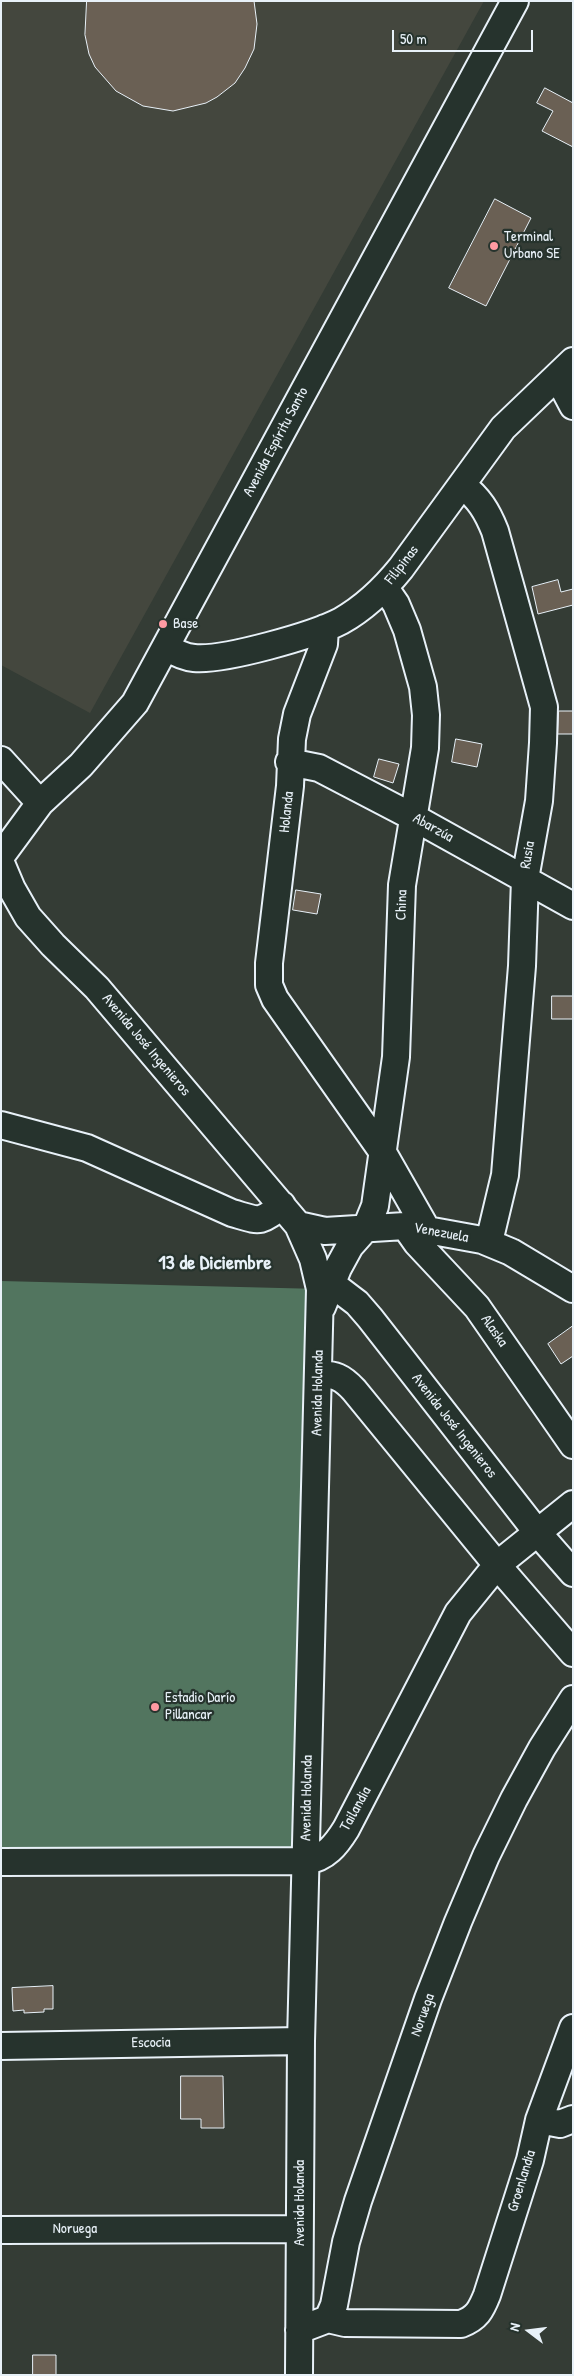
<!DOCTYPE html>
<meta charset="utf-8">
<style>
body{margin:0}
#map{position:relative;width:574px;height:2376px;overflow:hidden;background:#343c35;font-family:"Patrick Hand",sans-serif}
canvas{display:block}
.frame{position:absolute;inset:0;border:2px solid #e8f1f8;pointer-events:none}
.north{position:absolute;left:504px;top:2306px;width:50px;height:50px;-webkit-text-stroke:4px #26332d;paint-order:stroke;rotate:285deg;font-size:14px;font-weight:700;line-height:20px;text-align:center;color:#e8f1f8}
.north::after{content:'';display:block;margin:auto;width:18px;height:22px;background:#e8f1f8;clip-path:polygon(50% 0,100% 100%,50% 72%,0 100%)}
.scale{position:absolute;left:392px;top:30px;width:141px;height:22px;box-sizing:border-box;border:2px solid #e8f1f8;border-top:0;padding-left:6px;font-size:15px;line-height:18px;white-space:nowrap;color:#e8f1f8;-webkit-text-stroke:4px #26332d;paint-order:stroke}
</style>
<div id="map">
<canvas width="574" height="2376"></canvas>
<div class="frame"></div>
<div class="north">N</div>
<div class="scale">50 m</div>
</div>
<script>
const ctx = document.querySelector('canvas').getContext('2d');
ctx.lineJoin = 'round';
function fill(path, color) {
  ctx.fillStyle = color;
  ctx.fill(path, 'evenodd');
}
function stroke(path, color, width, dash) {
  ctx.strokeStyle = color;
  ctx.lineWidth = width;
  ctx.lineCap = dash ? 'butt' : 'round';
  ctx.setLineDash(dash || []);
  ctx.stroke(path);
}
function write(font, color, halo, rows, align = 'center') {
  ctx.font = font + ' "Patrick Hand",sans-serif';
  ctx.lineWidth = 4.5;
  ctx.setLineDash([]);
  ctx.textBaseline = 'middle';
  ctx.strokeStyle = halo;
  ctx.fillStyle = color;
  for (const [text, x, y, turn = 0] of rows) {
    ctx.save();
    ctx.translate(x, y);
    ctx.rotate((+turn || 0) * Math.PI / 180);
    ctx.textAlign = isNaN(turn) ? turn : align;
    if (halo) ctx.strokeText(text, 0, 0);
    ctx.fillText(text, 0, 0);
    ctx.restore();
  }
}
const built = new Path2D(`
 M 1,1 L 484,1 L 90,713 L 1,665 Z`);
const green = new Path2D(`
 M 1,1281 L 320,1289 L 306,1861 L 1,1862 Z`);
const building = new Path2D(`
 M 87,1 L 254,1 L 257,24 L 254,49 L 245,68 L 235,83 L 217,97 L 206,103 L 173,111 L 143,106 L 116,91 L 95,67 L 89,54 L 85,35 Z
 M 545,88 L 573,103 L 573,147 L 542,131 L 553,111 L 537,103 Z
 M 495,199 L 531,218 L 486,306 L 449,288 Z
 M 558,580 L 561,592 L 573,589 L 573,605 L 538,614 L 532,587 Z
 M 559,711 L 573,711 L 573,734 L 558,734 Z
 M 456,739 L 482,744 L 477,767 L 452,762 Z
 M 379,759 L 399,764 L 393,783 L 374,777 Z
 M 296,890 L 321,894 L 317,914 L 293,910 Z
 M 552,996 L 573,996 L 573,1019 L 552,1019 Z
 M 573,1326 L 573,1356 L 561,1364 L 548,1344 Z
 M 53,1986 L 53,2009 L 44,2009 L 44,2012 L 24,2013 L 24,2010 L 13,2011 L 12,1988 Z
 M 181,2076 L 223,2076 L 224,2128 L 201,2128 L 201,2119 L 181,2119 Z
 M 33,2355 L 56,2355 L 56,2375 L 33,2375 Z`);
const minor = new Path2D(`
 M 555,379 L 564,389 L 573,406
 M 462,485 C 479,498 487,511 495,531 L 544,707 L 543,743 L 539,801 L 525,879 L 522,966 L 505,1175 L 489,1242
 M 325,628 L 324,644 L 297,714 L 292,739 L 290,786 L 269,963 L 269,985 L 275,999 L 382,1151 L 427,1230
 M 166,647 C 174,652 184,657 194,658 C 224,661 314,635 341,621 C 364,608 384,589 401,568 L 503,428 L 573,361
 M 1,760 L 40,803
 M 289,762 L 319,768 L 413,817 L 573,906
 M 1,856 L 40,803 L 81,765 L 135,703 L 515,1
 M 1,863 L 12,889 L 28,917 L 53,945 L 97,988 L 298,1225 L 313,1259 L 320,1289 L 301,2041 L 299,2375
 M 1,1125 L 87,1148 L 232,1213 C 260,1221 259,1224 282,1205
 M 298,1225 L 325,1231 L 405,1226 L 482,1240 L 511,1252 L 573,1289
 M 405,1226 L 417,1243 L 477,1307 L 573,1445
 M 332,1284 L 357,1303 L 370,1318 L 537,1532 L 573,1573
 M 322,1307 L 338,1268 L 350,1246 L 366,1228 L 375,1206 L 396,1057 L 402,885 L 425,748 L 426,715 L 423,687 L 407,630 L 396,604 L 385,588
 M 318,1375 C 335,1374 342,1377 354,1390 L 497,1565 L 573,1653
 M 1,1862 L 306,1861 C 326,1858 336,1845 346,1829 L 458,1613 L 497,1565 L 573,1504
 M 1,2046 L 301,2041
 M 539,2120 L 560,2124 L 573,2119
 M 1,2230 L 299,2229
 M 328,2319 L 345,2323 L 461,2324 C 477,2318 481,2310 487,2295 L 530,2160 L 539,2120 L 573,2028
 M 299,2330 L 328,2319 L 334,2305 L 346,2242 L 358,2201 L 428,1999 L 458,1922 L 486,1856 L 514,1799 L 542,1748 L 573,1699`);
const markers = [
 [494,246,5,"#ff9aa2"],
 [163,624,5,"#ff9aa2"],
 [155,1707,5,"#ff9aa2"]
];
const poiNames = [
 ["Terminal",504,237],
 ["Urbano SE",504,254],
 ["Base",173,624],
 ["Estadio Darío",165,1698],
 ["Pillancar",165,1715]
];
const streetNames = [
 ["Avenida Espíritu Santo",276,442,-62],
 ["Filipinas",402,565,-52],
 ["Holanda",287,812,-84],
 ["Abarzúa",433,828,29],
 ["Rusia",528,855,-81],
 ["China",402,905,-88],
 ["Avenida José Ingenieros",146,1045,50],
 ["Venezuela",441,1233,11],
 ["Alaska",494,1331,55],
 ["Avenida Holanda",318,1393,-89],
 ["Avenida José Ingenieros",454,1426,52],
 ["Avenida Holanda",307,1798,-89],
 ["Tailandia",356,1809,-61],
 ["Noruega",423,2015,-70],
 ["Escocia",151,2043,-1],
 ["Groenlandia",522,2181,-73],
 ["Avenida Holanda",300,2203,-90],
 ["Noruega",75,2229]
];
const districtNames = [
 ["13 de Diciembre",215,1264]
];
fill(built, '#44473e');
fill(green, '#52755f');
fill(building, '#6a6054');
stroke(building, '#e8f1f8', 1);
stroke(minor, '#e8f1f8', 30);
stroke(minor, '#26332d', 26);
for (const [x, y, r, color] of markers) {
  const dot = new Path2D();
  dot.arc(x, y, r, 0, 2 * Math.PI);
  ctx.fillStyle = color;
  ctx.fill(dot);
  stroke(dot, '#26332d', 2);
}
write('15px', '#e8f1f8', '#26332d', poiNames, 'left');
write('15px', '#e8f1f8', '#26332d', streetNames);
write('bold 20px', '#e8f1f8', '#26332d', districtNames);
</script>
